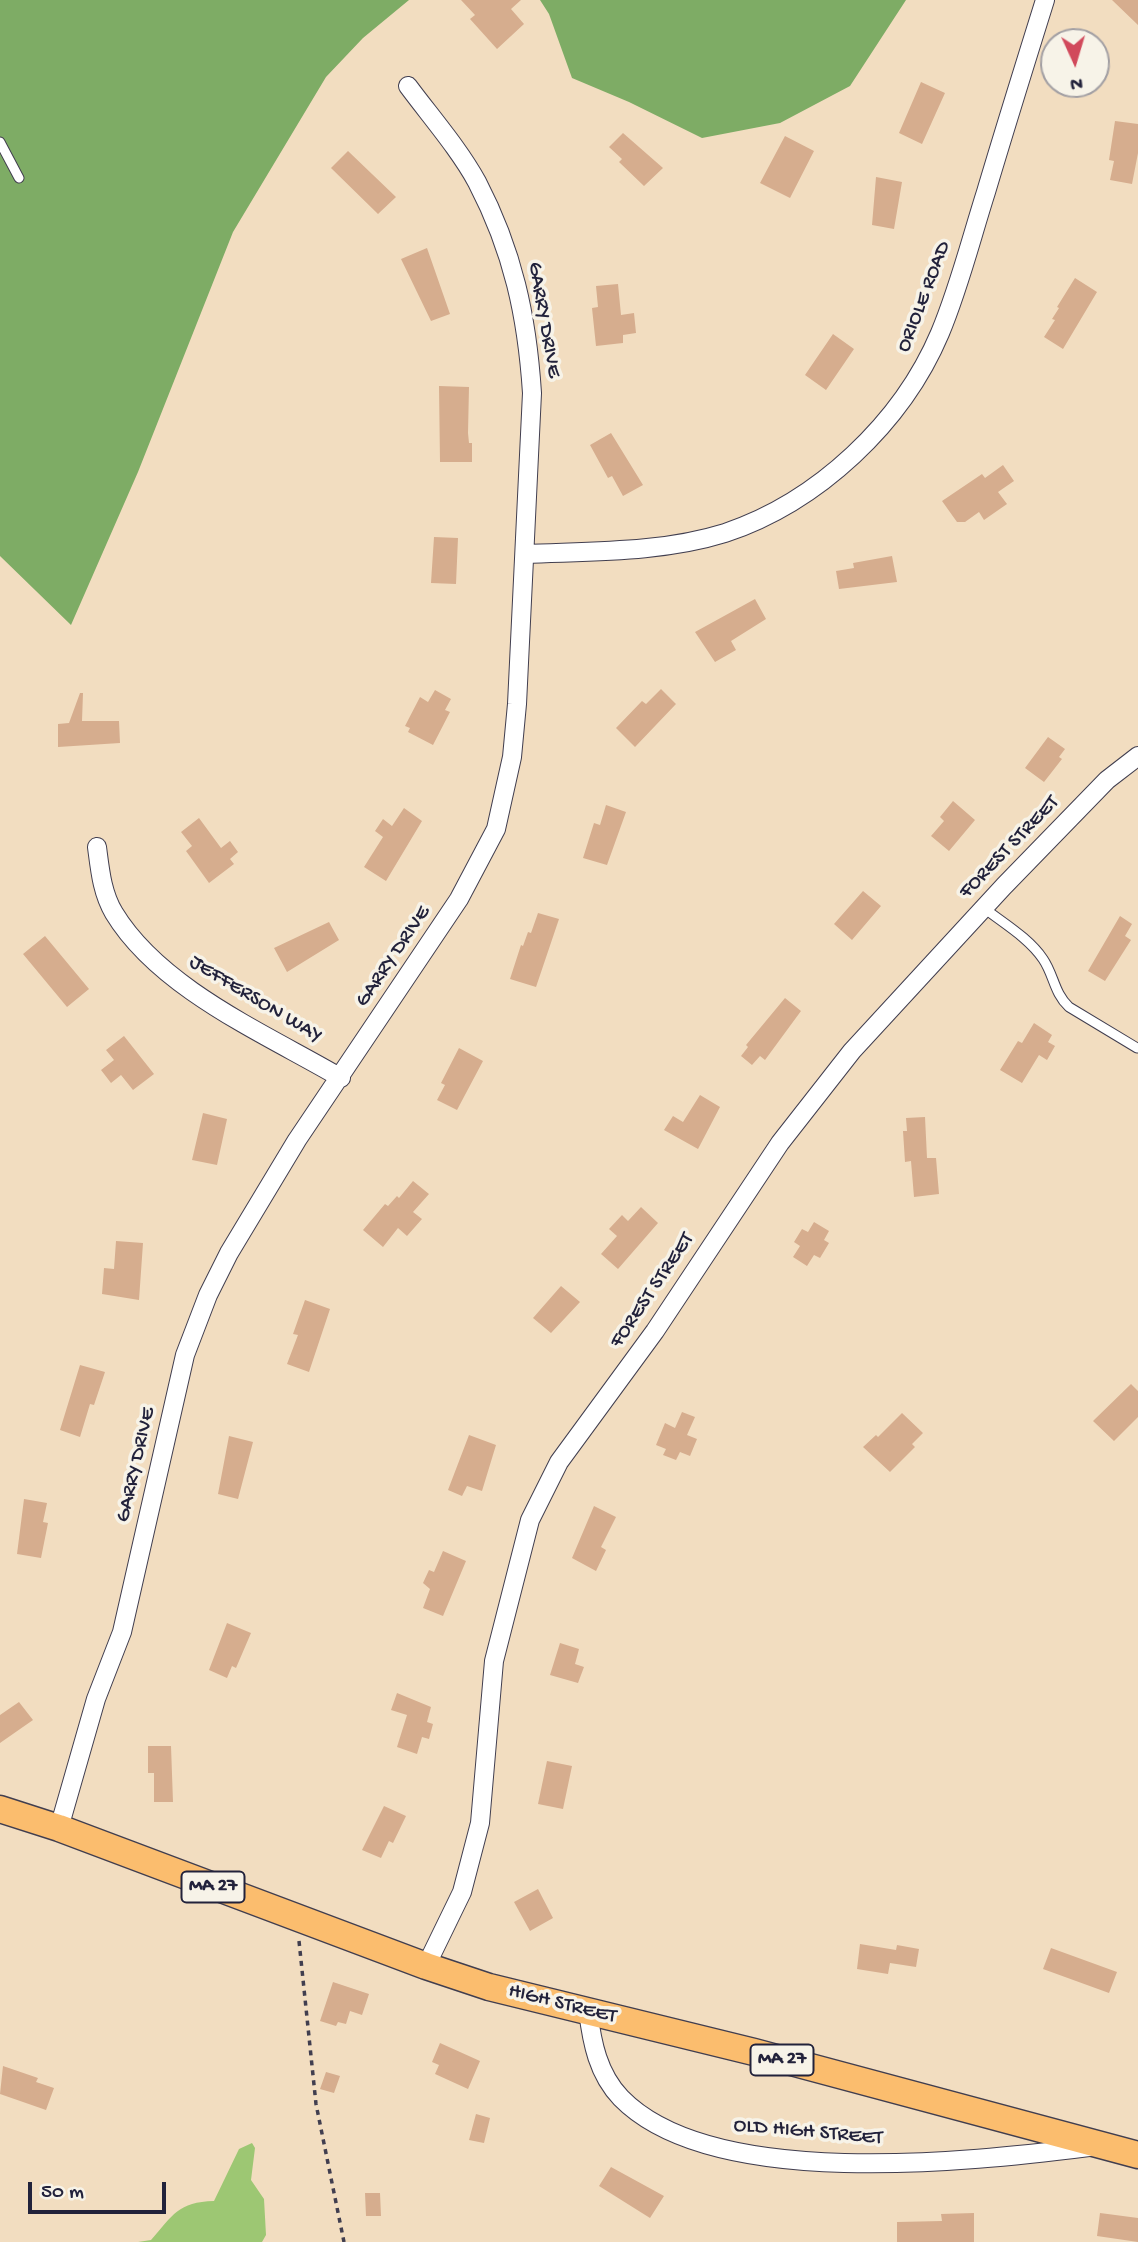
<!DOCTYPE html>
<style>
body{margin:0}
#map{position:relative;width:1138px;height:2242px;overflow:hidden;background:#f2ddc0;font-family:"Gochi Hand",sans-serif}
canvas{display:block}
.north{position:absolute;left:1040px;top:28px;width:70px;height:70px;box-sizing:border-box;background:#f7f3e8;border:2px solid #a29fa3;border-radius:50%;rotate:176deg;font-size:19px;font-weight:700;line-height:28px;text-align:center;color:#22223b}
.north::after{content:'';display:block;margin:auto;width:24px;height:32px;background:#d1495b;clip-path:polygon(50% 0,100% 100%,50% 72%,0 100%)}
.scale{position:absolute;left:28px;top:2182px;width:138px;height:32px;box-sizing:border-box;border:4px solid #22223b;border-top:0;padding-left:9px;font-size:21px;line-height:24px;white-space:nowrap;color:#22223b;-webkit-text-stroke:5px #f7f3e8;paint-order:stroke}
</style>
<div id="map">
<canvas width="1138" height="2242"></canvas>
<div class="north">N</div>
<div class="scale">50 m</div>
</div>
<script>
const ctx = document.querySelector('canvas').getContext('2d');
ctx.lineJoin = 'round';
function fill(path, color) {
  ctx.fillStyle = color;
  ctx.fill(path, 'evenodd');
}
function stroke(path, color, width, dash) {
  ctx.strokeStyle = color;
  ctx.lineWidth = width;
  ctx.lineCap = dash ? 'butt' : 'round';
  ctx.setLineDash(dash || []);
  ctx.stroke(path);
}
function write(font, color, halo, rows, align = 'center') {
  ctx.font = font + ' "Gochi Hand",sans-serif';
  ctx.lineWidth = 7;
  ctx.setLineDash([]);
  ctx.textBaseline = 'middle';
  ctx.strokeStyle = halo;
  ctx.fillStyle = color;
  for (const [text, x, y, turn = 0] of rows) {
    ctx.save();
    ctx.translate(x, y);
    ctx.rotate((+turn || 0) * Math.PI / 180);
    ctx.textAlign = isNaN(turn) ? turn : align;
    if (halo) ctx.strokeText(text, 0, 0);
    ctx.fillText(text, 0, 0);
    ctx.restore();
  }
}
const green = new Path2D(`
 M 252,2143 L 255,2148 L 251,2180 L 264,2199 L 266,2235 L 262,2242 L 138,2242 L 151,2240 C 173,2215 178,2202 214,2201 L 239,2149 Z`);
const forest = new Path2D(`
 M 0,0 L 409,0 L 363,38 L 326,77 L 233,232 L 138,472 L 71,625 L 0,556 Z
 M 540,0 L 906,0 L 850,86 L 780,123 L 702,138 L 629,102 L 572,78 L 549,14 Z`);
const building = new Path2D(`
 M 461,0 L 521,0 L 511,9 L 524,24 L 497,49 L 470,19 L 475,15 Z
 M 1112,0 L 1138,0 L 1138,25 Z
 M 921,82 L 945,93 L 922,144 L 899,133 Z
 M 1115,121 L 1138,124 L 1138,153 L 1132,184 L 1110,180 L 1114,161 L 1109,160 Z
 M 623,133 L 663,168 L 644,186 L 619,162 L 622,159 L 609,147 Z
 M 785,136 L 814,151 L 790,198 L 760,183 Z
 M 348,151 L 396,197 L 378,214 L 331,168 Z
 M 876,177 L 902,182 L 894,229 L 872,225 Z
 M 427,248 L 450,314 L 431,321 L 401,259 Z
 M 1075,278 L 1097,292 L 1063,349 L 1044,337 L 1055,320 L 1052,319 L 1059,308 L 1057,307 Z
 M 618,284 L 621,315 L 634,313 L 636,333 L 623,335 L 623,343 L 596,346 L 592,308 L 598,307 L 596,286 Z
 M 833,334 L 854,349 L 826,390 L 805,375 Z
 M 439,386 L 469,387 L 468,433 L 469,443 L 472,443 L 472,462 L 440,462 Z
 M 611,433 L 643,485 L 623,496 L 612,476 L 608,478 L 590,445 Z
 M 1003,465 L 1014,481 L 998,492 L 1007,504 L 984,520 L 979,512 L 965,522 L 957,522 L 942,501 L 982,474 L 985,478 Z
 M 434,537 L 458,538 L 456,584 L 431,583 Z
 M 892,556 L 897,582 L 839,589 L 836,571 L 854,568 L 853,563 Z
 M 755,599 L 766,619 L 731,641 L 736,650 L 715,662 L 695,632 Z
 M 661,689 L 676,704 L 635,747 L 616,728 L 642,701 L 646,704 Z
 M 435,690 L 451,699 L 445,710 L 450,712 L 433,745 L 408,732 L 410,728 L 405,726 L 420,697 L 428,702 Z
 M 80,693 L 83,693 L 82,721 L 119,721 L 120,743 L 58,747 L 58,724 L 69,723 Z
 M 1048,737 L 1065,749 L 1059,757 L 1062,759 L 1044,782 L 1025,768 Z
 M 953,801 L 975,820 L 949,851 L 931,836 L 944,821 L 940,817 Z
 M 606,805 L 626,812 L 607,865 L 583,858 L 594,823 L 600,825 Z
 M 404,808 L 422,821 L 386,881 L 364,867 L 383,837 L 375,831 L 383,819 L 392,826 Z
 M 199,818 L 221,848 L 230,841 L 238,852 L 230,859 L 234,864 L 209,883 L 186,851 L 192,846 L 181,832 Z
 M 863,891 L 881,906 L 852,940 L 834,924 Z
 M 538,913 L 559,919 L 536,987 L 510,979 L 521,945 L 523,946 L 528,932 L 531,933 Z
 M 1120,916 L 1132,924 L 1125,936 L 1131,940 L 1105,981 L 1088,971 Z
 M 329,922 L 339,940 L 287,972 L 274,948 Z
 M 45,936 L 89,989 L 67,1007 L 23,954 Z
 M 785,998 L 801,1011 L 765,1060 L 760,1056 L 752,1065 L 741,1056 L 748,1047 L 746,1045 Z
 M 1034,1023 L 1052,1035 L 1048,1042 L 1055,1046 L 1047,1060 L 1039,1055 L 1022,1083 L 1000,1070 L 1018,1041 L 1022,1043 Z
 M 124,1036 L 154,1074 L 133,1090 L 121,1075 L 111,1083 L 101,1070 L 114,1060 L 106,1050 Z
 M 459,1048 L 483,1061 L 457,1110 L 437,1100 L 445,1085 L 441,1083 Z
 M 700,1095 L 720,1107 L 698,1149 L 664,1130 L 673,1116 L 683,1122 Z
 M 203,1113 L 227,1119 L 217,1165 L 192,1160 Z
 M 925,1117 L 927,1158 L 936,1158 L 939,1194 L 914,1197 L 911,1161 L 905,1162 L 903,1131 L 907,1131 L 906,1118 Z
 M 413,1181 L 429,1194 L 413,1212 L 422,1219 L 407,1236 L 398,1228 L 383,1247 L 363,1230 L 385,1204 L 388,1206 L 397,1196 L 399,1198 Z
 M 641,1207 L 658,1223 L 618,1269 L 601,1254 L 617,1236 L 609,1229 L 622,1215 L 628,1221 Z
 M 814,1222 L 829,1231 L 824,1240 L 829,1243 L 820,1258 L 814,1255 L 807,1266 L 793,1257 L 800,1246 L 794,1242 L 802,1229 L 808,1232 Z
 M 116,1241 L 143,1243 L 139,1300 L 102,1294 L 104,1268 L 114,1269 Z
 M 561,1286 L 580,1302 L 551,1333 L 533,1318 Z
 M 305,1300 L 330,1309 L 309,1372 L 287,1364 L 298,1335 L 293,1334 Z
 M 80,1365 L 105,1372 L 94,1405 L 90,1404 L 80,1437 L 60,1430 Z
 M 1131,1384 L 1138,1391 L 1138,1417 L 1114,1441 L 1093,1421 Z
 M 682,1412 L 695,1417 L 687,1435 L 697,1439 L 690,1456 L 680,1452 L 676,1460 L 663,1455 L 666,1449 L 656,1445 L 665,1423 L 675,1428 Z
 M 902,1413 L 923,1433 L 912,1444 L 915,1447 L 890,1472 L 863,1447 L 876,1435 L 878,1437 Z
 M 469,1435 L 496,1445 L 482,1491 L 467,1486 L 462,1496 L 448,1490 Z
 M 229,1436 L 253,1442 L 238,1499 L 218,1494 Z
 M 24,1499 L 47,1503 L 43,1522 L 48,1523 L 41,1558 L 17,1554 Z
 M 594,1506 L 616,1517 L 601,1547 L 606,1550 L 596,1571 L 572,1558 Z
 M 443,1551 L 466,1561 L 443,1616 L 423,1608 L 430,1589 L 423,1583 L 429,1570 L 434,1572 Z
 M 227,1623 L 251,1633 L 236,1668 L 232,1666 L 227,1678 L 209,1670 Z
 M 560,1643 L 579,1649 L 575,1664 L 584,1667 L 578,1683 L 550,1675 Z
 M 397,1693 L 431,1707 L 427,1722 L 433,1724 L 429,1739 L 422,1737 L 417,1754 L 397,1747 L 407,1715 L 391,1710 Z
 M 19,1702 L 33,1720 L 0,1743 L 0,1715 Z
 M 148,1746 L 171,1746 L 173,1802 L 154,1802 L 154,1773 L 148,1773 Z
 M 547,1761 L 572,1766 L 563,1809 L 538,1804 Z
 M 384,1806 L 406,1816 L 393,1843 L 389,1841 L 381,1858 L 362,1850 Z
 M 538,1889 L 553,1918 L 530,1931 L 514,1902 Z
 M 860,1944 L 896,1950 L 897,1945 L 919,1949 L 916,1967 L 890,1963 L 888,1974 L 857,1969 Z
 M 1051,1948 L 1117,1972 L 1109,1993 L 1043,1969 Z
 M 333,1982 L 369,1994 L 362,2015 L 350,2011 L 346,2024 L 338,2022 L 336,2026 L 320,2021 Z
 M 440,2043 L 480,2061 L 468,2089 L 435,2074 L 439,2065 L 432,2062 Z
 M 3,2066 L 38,2078 L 36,2082 L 54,2088 L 46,2110 L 0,2094 Z
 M 326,2072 L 340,2076 L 334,2093 L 320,2089 Z
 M 476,2114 L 490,2118 L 484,2143 L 469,2140 Z
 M 611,2167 L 664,2196 L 650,2218 L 599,2186 Z
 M 365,2193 L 380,2193 L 381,2216 L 366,2216 Z
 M 974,2213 L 974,2242 L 897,2242 L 897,2222 L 942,2221 L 941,2214 Z
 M 1100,2213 L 1138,2218 L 1138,2242 L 1097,2236 Z`);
const path = new Path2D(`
 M 299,1941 L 316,2104 L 344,2242`);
const lane = new Path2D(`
 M 0,142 L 19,178
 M 984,908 C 1003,923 1029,938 1043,959 C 1054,975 1054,993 1069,1007 L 1137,1048`);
const street = new Path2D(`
 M 525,554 C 591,551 661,553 725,533 C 818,502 902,423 940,333 C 959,288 971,239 986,192 C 1005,128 1025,64 1045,0
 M 97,847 C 100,870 102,893 114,913 C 160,989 266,1034 341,1078
 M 59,1828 L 96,1699 L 122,1632 L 185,1355 L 208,1295 L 229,1253 L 297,1140 L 459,899 L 496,829 L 512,757 L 517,704 L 532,393 C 527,316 513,251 477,182 C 459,149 431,117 408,86
 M 426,1966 L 462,1892 L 480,1823 L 494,1661 L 530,1520 L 559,1462 L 655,1331 L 780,1143 L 852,1051 L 1004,886 L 1107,780 L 1138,756
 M 588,2011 C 592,2043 598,2074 621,2098 C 712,2191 969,2162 1089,2147`);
const primary = new Path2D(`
 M 0,1809 L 59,1828 L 426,1966 L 489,1987 L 754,2052 L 1138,2155`);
const shields = [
 [213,1887,63],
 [782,2060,63]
];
const shieldNames = [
 ["MA 27",213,1887],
 ["MA 27",782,2060]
];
const streetNames = [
 ["ORIOLE ROAD",925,297,-69],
 ["GARRY DRIVE",543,320,80],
 ["FOREST STREET",1010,848,-46],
 ["GARRY DRIVE",394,957,-56],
 ["JEFFERSON WAY",255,1000,31],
 ["FOREST STREET",653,1291,-56],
 ["GARRY DRIVE",137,1465,-77],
 ["HIGH STREET",562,2005,14],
 ["OLD HIGH STREET",808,2133,5]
];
fill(green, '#9dc773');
fill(forest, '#7eac65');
fill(building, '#d6ad8e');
stroke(lane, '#413e4f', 11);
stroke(street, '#413e4f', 20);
stroke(primary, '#413e4f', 29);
stroke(path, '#413e4f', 3.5, [5, 5]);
stroke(lane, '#fff', 9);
stroke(street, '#fff', 18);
stroke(primary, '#fbbd6e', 26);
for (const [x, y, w] of shields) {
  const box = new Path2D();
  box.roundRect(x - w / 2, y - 15.5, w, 31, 5);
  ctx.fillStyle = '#f7f3e8';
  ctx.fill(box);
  stroke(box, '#22223b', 2);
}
write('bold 19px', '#22223b', null, shieldNames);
write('21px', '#22223b', '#f7f3e8', streetNames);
</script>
